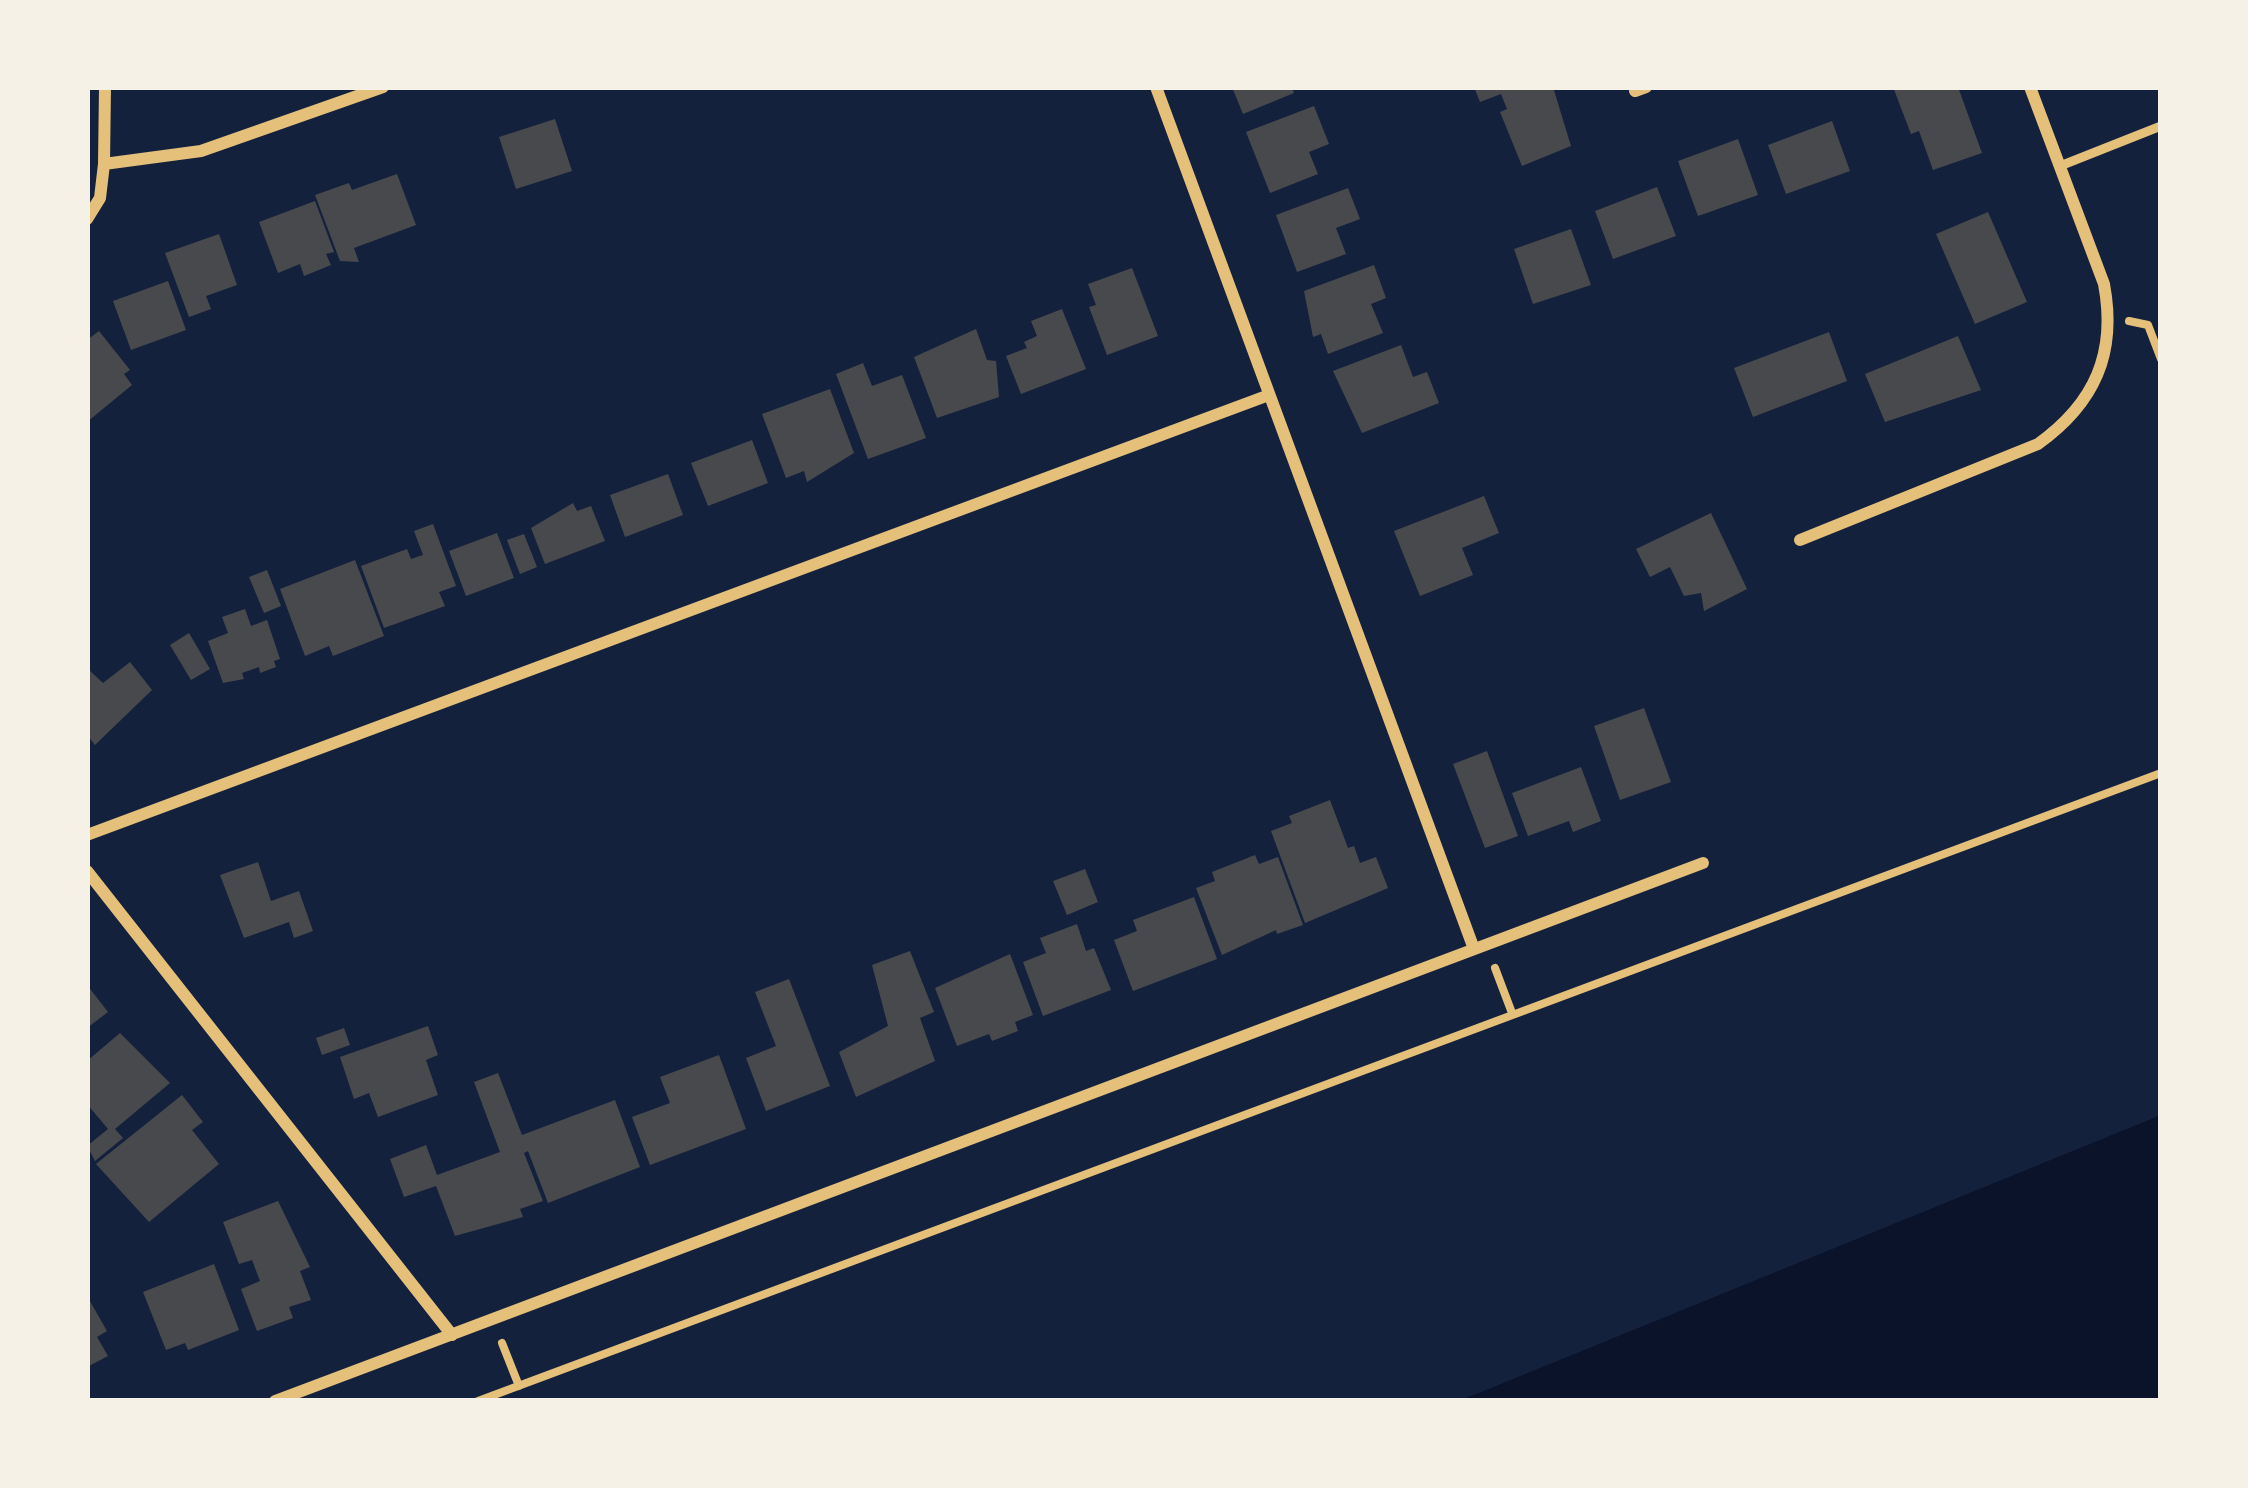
<!DOCTYPE html>
<style>
body{margin:0}
#map{position:relative;width:2248px;height:1488px;overflow:hidden;background:#14213d;font-family:Cabin,sans-serif}
canvas{display:block}
.frame{position:absolute;inset:0;border:90px solid #f6f1e7;pointer-events:none}
</style>
<div id="map">
<canvas width="2248" height="1488"></canvas>
<div class="frame"></div>
</div>
<script>
const ctx = document.querySelector('canvas').getContext('2d');
ctx.lineJoin = 'round';
function fill(path, color) {
  ctx.fillStyle = color;
  ctx.fill(path, 'evenodd');
}
function stroke(path, color, width, dash) {
  ctx.strokeStyle = color;
  ctx.lineWidth = width;
  ctx.lineCap = dash ? 'butt' : 'round';
  ctx.setLineDash(dash || []);
  ctx.stroke(path);
}
const water = new Path2D(`
 M 2161,1115 L 2161,1401 L 1459,1401 Z`);
const building = new Path2D(`
 M 1232,87 L 1292,87 L 1294,93 L 1243,114 Z
 M 1474,87 L 1553,87 L 1571,146 L 1522,166 L 1500,112 L 1507,109 L 1501,94 L 1480,102 Z
 M 1893,87 L 1958,87 L 1982,153 L 1933,170 L 1919,131 L 1911,134 Z
 M 1314,106 L 1329,144 L 1309,152 L 1318,174 L 1270,193 L 1246,132 Z
 M 555,119 L 572,171 L 516,189 L 499,137 Z
 M 1832,121 L 1850,171 L 1786,194 L 1768,145 Z
 M 1738,139 L 1758,195 L 1698,216 L 1678,161 Z
 M 397,174 L 416,225 L 354,248 L 359,262 L 340,261 L 315,195 L 349,183 L 352,190 Z
 M 1657,187 L 1676,236 L 1613,259 L 1595,211 Z
 M 1348,188 L 1360,219 L 1336,228 L 1346,254 L 1297,272 L 1276,215 Z
 M 315,201 L 334,252 L 326,254 L 331,265 L 304,276 L 300,264 L 278,273 L 259,222 Z
 M 1988,212 L 2027,302 L 1975,324 L 1936,234 Z
 M 1571,229 L 1591,285 L 1533,304 L 1514,249 Z
 M 219,234 L 237,285 L 206,296 L 211,309 L 189,317 L 165,253 Z
 M 1374,265 L 1386,298 L 1371,304 L 1383,333 L 1328,354 L 1321,334 L 1313,337 L 1304,291 Z
 M 1132,268 L 1158,336 L 1107,355 L 1089,307 L 1096,305 L 1088,284 Z
 M 168,281 L 186,330 L 131,350 L 113,301 Z
 M 1062,309 L 1086,369 L 1021,394 L 1006,356 L 1027,348 L 1024,342 L 1037,336 L 1031,321 Z
 M 976,329 L 987,360 L 996,361 L 999,397 L 937,418 L 914,357 Z
 M 99,331 L 130,370 L 124,374 L 132,385 L 87,422 L 87,340 Z
 M 1829,332 L 1847,381 L 1753,417 L 1734,368 Z
 M 1958,336 L 1981,390 L 1885,422 L 1865,374 Z
 M 1401,345 L 1413,377 L 1427,372 L 1439,403 L 1362,433 L 1333,371 Z
 M 863,363 L 872,386 L 902,375 L 926,438 L 868,459 L 836,374 Z
 M 830,389 L 854,453 L 807,482 L 804,471 L 786,478 L 762,414 Z
 M 752,440 L 768,483 L 708,506 L 691,463 Z
 M 668,474 L 683,515 L 625,537 L 610,495 Z
 M 1484,496 L 1499,533 L 1462,548 L 1473,575 L 1420,596 L 1394,531 Z
 M 573,503 L 577,511 L 591,506 L 605,541 L 545,564 L 531,528 Z
 M 1711,513 L 1747,589 L 1704,611 L 1701,593 L 1684,596 L 1670,567 L 1650,577 L 1636,549 Z
 M 433,524 L 456,586 L 439,592 L 445,606 L 384,628 L 361,566 L 407,549 L 411,559 L 423,555 L 414,531 Z
 M 497,533 L 514,578 L 466,596 L 449,551 Z
 M 524,534 L 537,567 L 520,574 L 507,540 Z
 M 355,560 L 384,636 L 333,656 L 329,646 L 305,656 L 280,589 Z
 M 267,570 L 281,606 L 264,613 L 249,577 Z
 M 245,609 L 251,626 L 267,620 L 280,659 L 274,661 L 276,667 L 260,673 L 259,667 L 242,673 L 244,679 L 223,683 L 208,641 L 228,633 L 222,617 Z
 M 189,633 L 210,669 L 191,680 L 170,645 Z
 M 130,662 L 152,690 L 95,745 L 87,735 L 87,668 L 103,683 Z
 M 1644,708 L 1671,782 L 1620,800 L 1594,726 Z
 M 1487,751 L 1518,836 L 1485,848 L 1453,764 Z
 M 1581,767 L 1601,821 L 1573,832 L 1569,821 L 1528,836 L 1512,793 Z
 M 1330,800 L 1348,848 L 1354,846 L 1360,863 L 1376,857 L 1388,888 L 1305,923 L 1271,831 L 1292,823 L 1289,816 Z
 M 1255,855 L 1259,864 L 1278,857 L 1303,925 L 1277,934 L 1276,930 L 1222,955 L 1196,888 L 1215,881 L 1212,872 Z
 M 258,862 L 271,901 L 299,891 L 313,931 L 294,938 L 289,922 L 244,938 L 220,875 Z
 M 1085,869 L 1098,902 L 1067,915 L 1053,881 Z
 M 1194,897 L 1217,959 L 1133,991 L 1114,940 L 1137,931 L 1133,920 Z
 M 1077,924 L 1086,951 L 1094,948 L 1111,990 L 1043,1016 L 1023,962 L 1046,953 L 1040,938 Z
 M 910,951 L 934,1012 L 920,1018 L 935,1061 L 856,1097 L 839,1052 L 888,1026 L 872,965 Z
 M 1010,954 L 1033,1015 L 1015,1022 L 1018,1031 L 992,1041 L 989,1034 L 957,1046 L 935,988 Z
 M 789,979 L 830,1086 L 766,1111 L 746,1058 L 776,1046 L 755,992 Z
 M 87,985 L 108,1012 L 87,1028 Z
 M 428,1026 L 438,1055 L 426,1060 L 438,1095 L 378,1117 L 369,1093 L 354,1099 L 340,1057 Z
 M 344,1028 L 350,1045 L 322,1055 L 316,1038 Z
 M 120,1033 L 170,1083 L 115,1129 L 123,1138 L 95,1161 L 87,1146 L 108,1129 L 87,1104 L 87,1061 Z
 M 719,1055 L 746,1129 L 650,1165 L 632,1117 L 670,1103 L 660,1077 Z
 M 498,1073 L 522,1135 L 615,1100 L 640,1167 L 548,1203 L 528,1151 L 524,1153 L 543,1201 L 520,1209 L 523,1217 L 455,1236 L 436,1186 L 404,1197 L 390,1159 L 426,1145 L 437,1175 L 500,1152 L 474,1082 Z
 M 182,1095 L 203,1122 L 192,1130 L 219,1164 L 149,1222 L 96,1164 Z
 M 278,1201 L 310,1267 L 300,1271 L 311,1300 L 289,1307 L 293,1318 L 257,1331 L 241,1289 L 260,1281 L 252,1260 L 239,1264 L 223,1222 Z
 M 214,1264 L 239,1330 L 188,1350 L 185,1343 L 166,1350 L 143,1292 Z
 M 87,1296 L 107,1331 L 97,1337 L 108,1356 L 87,1367 Z`);
const path = new Path2D(`
 M 2129,321 L 2148,325 L 2161,359
 M 1495,968 L 1512,1013
 M 502,1343 L 519,1386
 M 478,1401 L 2161,773`);
const service = new Path2D(`
 M 2060,166 L 2161,126`);
const minor = new Path2D(`
 M 1156,87 L 1474,949
 M 1635,91 L 1646,87
 M 104,164 L 105,87
 M 87,219 L 100,198 L 104,164 L 201,151 L 383,87
 M 1800,540 L 2038,444 C 2095,403 2117,353 2104,284 L 2030,87
 M 87,835 L 1269,395
 M 87,871 L 452,1335
 M 275,1401 L 1703,863`);
fill(water, '#0b132b');
fill(building, '#48494c');
stroke(path, '#e5c07b', 8);
stroke(service, '#e5c07b', 9);
stroke(minor, '#e5c07b', 12);
</script>
